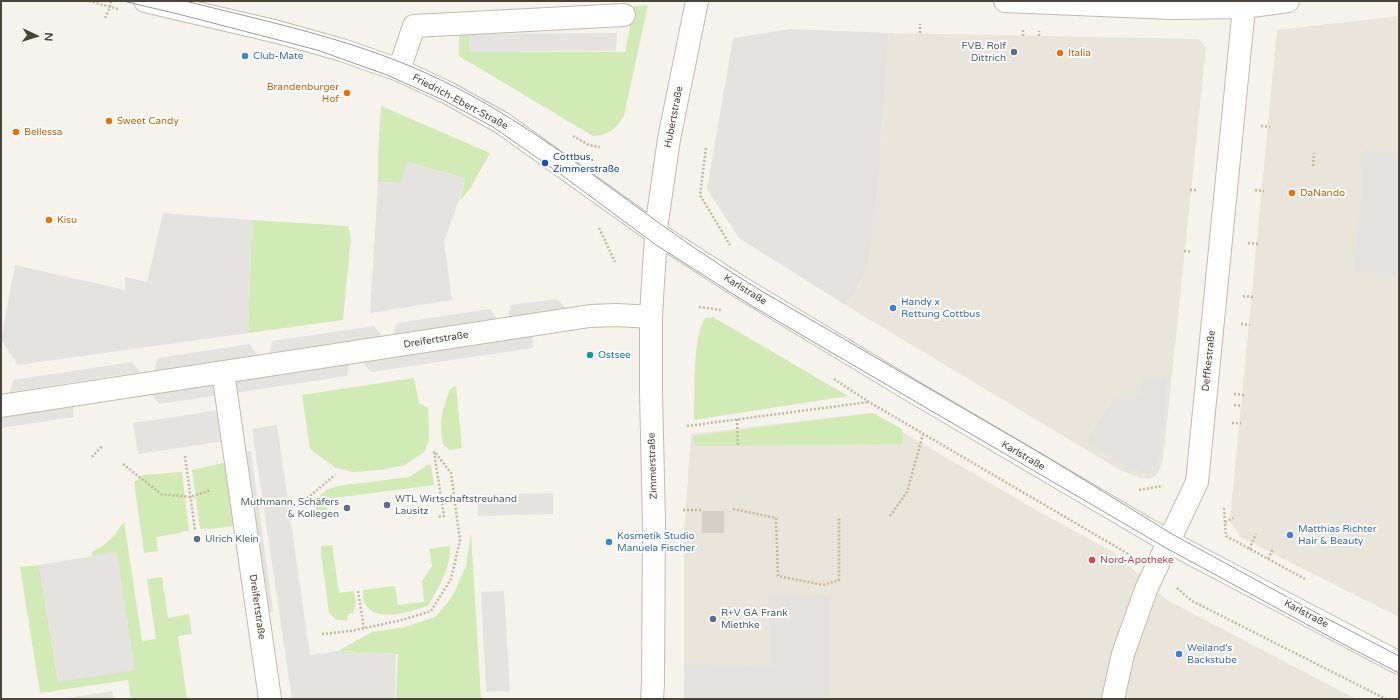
<!DOCTYPE html>
<meta charset="utf-8">
<style>
body{margin:0}
#map{position:relative;width:1400px;height:700px;overflow:hidden;background:#f6f3ec;font-family:"Varela Round",sans-serif}
canvas{display:block}
.frame{position:absolute;inset:0;border:2px solid #4b4439;pointer-events:none}
.north{position:absolute;left:16px;top:16px;width:40px;height:40px;-webkit-text-stroke:3px #fff;paint-order:stroke;rotate:94deg;font-size:11px;font-weight:700;line-height:16px;text-align:center;color:#4b4439}
.north::after{content:'';display:block;margin:auto;width:14px;height:18px;background:#4b4439;clip-path:polygon(50% 0,100% 100%,50% 72%,0 100%)}
</style>
<div id="map">
<canvas width="1400" height="700"></canvas>
<div class="frame"></div>
<div class="north">N</div>
</div>
<script>
const ctx = document.querySelector('canvas').getContext('2d');
ctx.lineJoin = 'round';
function fill(path, color) {
  ctx.fillStyle = color;
  ctx.fill(path, 'evenodd');
}
function stroke(path, color, width, dash) {
  ctx.strokeStyle = color;
  ctx.lineWidth = width;
  ctx.lineCap = dash ? 'butt' : 'round';
  ctx.setLineDash(dash || []);
  ctx.stroke(path);
}
function write(font, color, halo, rows, align = 'center') {
  ctx.font = font + ' "Varela Round",sans-serif';
  ctx.lineWidth = 4;
  ctx.setLineDash([]);
  ctx.textBaseline = 'middle';
  ctx.strokeStyle = halo;
  ctx.fillStyle = color;
  for (const [text, x, y, turn = 0] of rows) {
    ctx.save();
    ctx.translate(x, y);
    ctx.rotate((+turn || 0) * Math.PI / 180);
    ctx.textAlign = isNaN(turn) ? turn : align;
    if (halo) ctx.strokeText(text, 0, 0);
    ctx.fillText(text, 0, 0);
    ctx.restore();
  }
}
const residential = new Path2D(`
 M 1399,16 L 1399,617 L 1240,537 L 1230,520 L 1277,30 Z
 M 889,33 L 1199,39 L 1206,48 L 1163,460 L 1158,473 L 1150,479 L 1141,478 L 1120,470 L 847,306 L 868,270 L 878,188 Z
 M 870,413 L 1038,511 L 1115,553 L 1167,600 L 1356,699 L 684,699 L 684,532 L 691,434 Z`);
const green = new Path2D(`
 M 648,5 L 624,116 C 616,129 609,135 593,136 L 459,56 L 459,33 L 469,34 L 469,52 L 625,52 L 634,6 Z
 M 381,106 L 490,153 L 471,187 L 460,201 L 465,178 L 407,162 L 401,183 L 378,182 L 378,157 Z
 M 252,220 L 348,226 L 351,238 L 343,320 L 248,333 Z
 M 713,317 L 848,396 L 694,420 C 695,393 692,340 705,318 Z
 M 414,378 L 419,403 L 428,408 L 429,441 L 424,452 L 405,465 L 381,470 L 353,472 L 336,468 L 310,449 L 302,395 Z
 M 456,386 L 462,448 L 450,450 L 444,446 C 438,424 442,410 450,389 Z
 M 873,413 L 902,429 L 903,444 L 695,446 L 694,436 Z
 M 227,462 L 234,526 L 209,529 L 208,528 L 200,529 L 192,470 Z
 M 427,465 L 431,465 L 434,485 L 326,499 L 328,516 L 317,518 C 314,498 319,492 338,486 L 409,477 Z
 M 182,472 L 189,531 L 181,532 L 181,533 L 156,537 L 158,551 L 144,553 L 134,482 L 143,475 Z
 M 124,521 L 142,641 L 156,639 L 147,579 L 162,577 L 168,618 L 189,614 L 192,634 L 178,636 L 187,699 L 131,699 L 128,680 L 40,693 L 20,567 L 39,565 L 58,682 L 117,553 L 92,557 L 92,552 C 109,543 114,537 124,521 Z
 M 471,532 L 481,699 L 396,699 L 398,654 L 338,651 L 372,632 L 405,627 L 435,617 L 452,597 L 466,566 Z
 M 332,545 L 339,593 L 354,591 L 356,603 L 353,613 L 348,614 L 347,621 L 335,619 L 329,613 L 321,555 L 321,546 Z
 M 450,546 C 451,568 439,587 428,606 C 411,611 375,625 364,602 C 363,599 363,594 363,590 L 395,586 L 398,605 L 424,602 L 422,581 L 432,566 L 429,549 Z`);
const parking = new Path2D(`
 M 790,29 L 889,33 L 878,188 L 868,270 L 847,306 L 739,238 L 707,189 L 733,38 Z
 M 617,33 L 616,51 L 469,52 L 469,34 Z
 M 1365,150 L 1399,154 L 1399,276 L 1354,272 Z
 M 407,162 L 465,178 L 459,200 L 444,242 L 452,300 L 370,313 L 378,182 L 401,183 Z
 M 163,213 L 252,220 L 248,333 L 18,365 L 1,340 L 15,265 L 125,290 L 125,277 L 147,282 Z
 M 557,299 L 567,309 L 508,317 L 511,305 Z
 M 490,309 L 497,319 L 393,335 L 397,323 Z
 M 374,326 L 382,336 L 270,353 L 272,341 Z
 M 532,336 L 533,348 L 371,372 L 362,362 Z
 M 250,344 L 257,355 L 154,371 L 158,358 Z
 M 132,362 L 140,372 L 10,392 L 13,380 Z
 M 349,364 L 347,376 L 160,404 L 150,394 Z
 M 1142,377 L 1167,379 L 1161,452 L 1159,462 L 1148,474 L 1124,464 L 1088,441 L 1114,397 L 1140,397 Z
 M 73,406 L 74,417 L 1,428 L 1,416 Z
 M 220,410 L 225,441 L 138,454 L 133,423 Z
 M 277,425 L 310,655 L 338,651 L 396,654 L 395,699 L 292,699 L 252,429 Z
 M 251,451 L 273,611 L 265,613 L 242,452 Z
 M 553,493 L 553,514 L 478,516 L 478,495 Z
 M 117,552 L 135,670 L 58,682 L 39,565 Z
 M 504,591 L 510,691 L 486,692 L 481,592 Z
 M 768,593 L 829,595 L 829,699 L 684,699 L 685,663 L 771,668 Z
 M 112,691 L 114,699 L 61,699 Z`);
const minorTunnel = new Path2D(`
 M 702,522 L 733,522`);
const path = new Path2D(`
 M 89,1 L 118,9
 M 105,18 L 110,7 L 111,1
 M 920,33 L 920,24
 M 1023,36 L 1023,30
 M 1039,36 L 1039,31
 M 1261,126 L 1270,127
 M 573,136 L 589,145 L 600,147
 M 706,148 L 700,195 L 730,245
 M 1313,166 L 1314,153
 M 1190,190 L 1198,190
 M 1255,190 L 1264,191
 M 599,228 L 615,262
 M 1248,243 L 1259,244
 M 1184,251 L 1192,252
 M 1243,296 L 1253,297
 M 699,307 L 721,310
 M 1241,324 L 1250,325
 M 834,379 L 869,402 L 1130,555
 M 1234,394 L 1244,395
 M 1234,405 L 1242,406
 M 737,419 L 738,446
 M 1232,423 L 1241,423
 M 687,426 L 869,402
 M 434,452 L 444,516 L 438,517
 M 185,456 L 195,530
 M 92,457 L 102,446
 M 123,464 L 161,494 L 190,497 L 211,490
 M 1139,490 L 1163,486
 M 304,501 L 335,475
 M 1224,508 L 1226,536 L 1305,579
 M 733,509 L 776,518 L 778,576 L 823,585 L 839,580 L 839,517
 M 683,510 L 702,510
 M 890,516 L 907,492 L 923,434
 M 1225,522 L 1233,518
 M 1249,549 L 1256,534
 M 1268,559 L 1273,549
 M 1177,588 L 1192,601 L 1386,699
 M 358,591 L 364,628
 M 322,634 L 351,631 L 402,620 L 431,611 L 451,579 L 460,540 L 451,473 L 434,451`);
const minor = new Path2D(`
 M 145,1 L 278,32 L 342,50 L 399,70 L 448,93 L 502,123 L 656,233 L 740,287 L 909,389 L 1169,542 L 1399,663
 M 1005,1 L 1172,8 L 1244,7 L 1288,1
 M 399,70 L 414,26 L 624,15
 M 223,372 L 270,699
 M 1,406 L 590,316 L 617,315 L 651,317
 M 652,699 L 653,684 L 654,523 L 651,392 L 651,317 L 653,282 L 657,222 L 669,139 L 697,1
 M 1113,699 L 1123,654 L 1147,587 L 1197,482 L 1244,7`);
const tram = new Path2D(`
 M 123,1 L 178,14 L 317,50 L 387,75 L 445,101 L 493,127 L 559,173 L 656,245 L 752,306 L 1166,548 L 1343,644 L 1399,673
 M 185,1 C 273,23 362,41 443,81 C 520,118 587,171 655,220 C 691,246 728,271 765,293 L 1047,457 L 1172,534 L 1324,617 L 1399,656`);
const markers = [
 [1014,52,4,"#5c6f8a"],
 [1060,53,4,"#e8710a"],
 [245,56,4,"#3f7fe0"],
 [347,93,4,"#e8710a"],
 [109,121,4,"#e8710a"],
 [16,132,4,"#e8710a"],
 [545,163,4,"#1a4fb4"],
 [1292,193,4,"#e8710a"],
 [49,220,4,"#e8710a"],
 [893,308,4,"#3f7fe0"],
 [590,355,4,"#0f9aa8"],
 [387,505,4,"#5c6f8a"],
 [347,508,4,"#5c6f8a"],
 [1290,535,4,"#3f7fe0"],
 [197,539,4,"#5c6f8a"],
 [609,542,4,"#3f7fe0"],
 [1092,560,4,"#e0444e"],
 [713,619,4,"#5c6f8a"],
 [1179,654,4,"#3f7fe0"]
];
const serviceNames = [
 ["FVB. Rolf",1006,46,"right"],
 ["Dittrich",1006,58,"right"],
 ["WTL Wirtschaftstreuhand",395,499],
 ["Lausitz",395,511],
 ["Muthmann, Schäfers",339,502,"right"],
 ["& Kollegen",339,514,"right"],
 ["Ulrich Klein",205,539],
 ["R+V GA Frank",721,613],
 ["Miethke",721,625]
];
const foodNames = [
 ["Italia",1068,53],
 ["Brandenburger",339,87,"right"],
 ["Hof",339,99,"right"],
 ["Sweet Candy",117,121],
 ["Bellessa",24,132],
 ["DaNando",1300,193],
 ["Kisu",57,220]
];
const shopNames = [
 ["Club-Mate",253,56],
 ["Handy x",901,302],
 ["Rettung Cottbus",901,314],
 ["Matthias Richter",1298,529],
 ["Hair & Beauty",1298,541],
 ["Kosmetik Studio",617,536],
 ["Manuela Fischer",617,548],
 ["Weiland's",1187,648],
 ["Backstube",1187,660]
];
const streetNames = [
 ["Friedrich-Ebert-Straße",460,102,28],
 ["Hubertstraße",674,117,-79],
 ["Karlstraße",745,290,32],
 ["Dreifertstraße",436,340,-9],
 ["Deffkestraße",1209,361,-84],
 ["Karlstraße",1023,456,30],
 ["Zimmerstraße",653,466,-92],
 ["Dreifertstraße",257,607,82],
 ["Karlstraße",1306,614,28]
];
const transitNames = [
 ["Cottbus,",553,157],
 ["Zimmerstraße",553,169]
];
const cultureNames = [
 ["Ostsee",598,355]
];
const healthNames = [
 ["Nord-Apotheke",1100,560]
];
fill(residential, '#eae5da');
fill(green, '#d2eab5');
fill(parking, '#e5e3e0');
stroke(minorTunnel, '#d4d0c8', 22, [22, 11]);
stroke(minor, '#c2bbae', 24);
stroke(path, '#c4b79f', 2.5, [2, 2]);
stroke(minor, '#fff', 22);
stroke(tram, '#9a9a9a', 1);
for (const [x, y, r, color] of markers) {
  const dot = new Path2D();
  dot.arc(x, y, r, 0, 2 * Math.PI);
  ctx.fillStyle = color;
  ctx.fill(dot);
  stroke(dot, '#fff', 1.5);
}
write('10px', '#4e5e75', '#fff', serviceNames, 'left');
write('10px', '#c56008', '#fff', foodNames, 'left');
write('10px', '#366cbe', '#fff', shopNames, 'left');
write('10px', '#4b4439', '#fff', streetNames);
write('10px', '#164399', '#fff', transitNames, 'left');
write('10px', '#0d838f', '#fff', cultureNames, 'left');
write('10px', '#be3a42', '#fff', healthNames, 'left');
</script>
